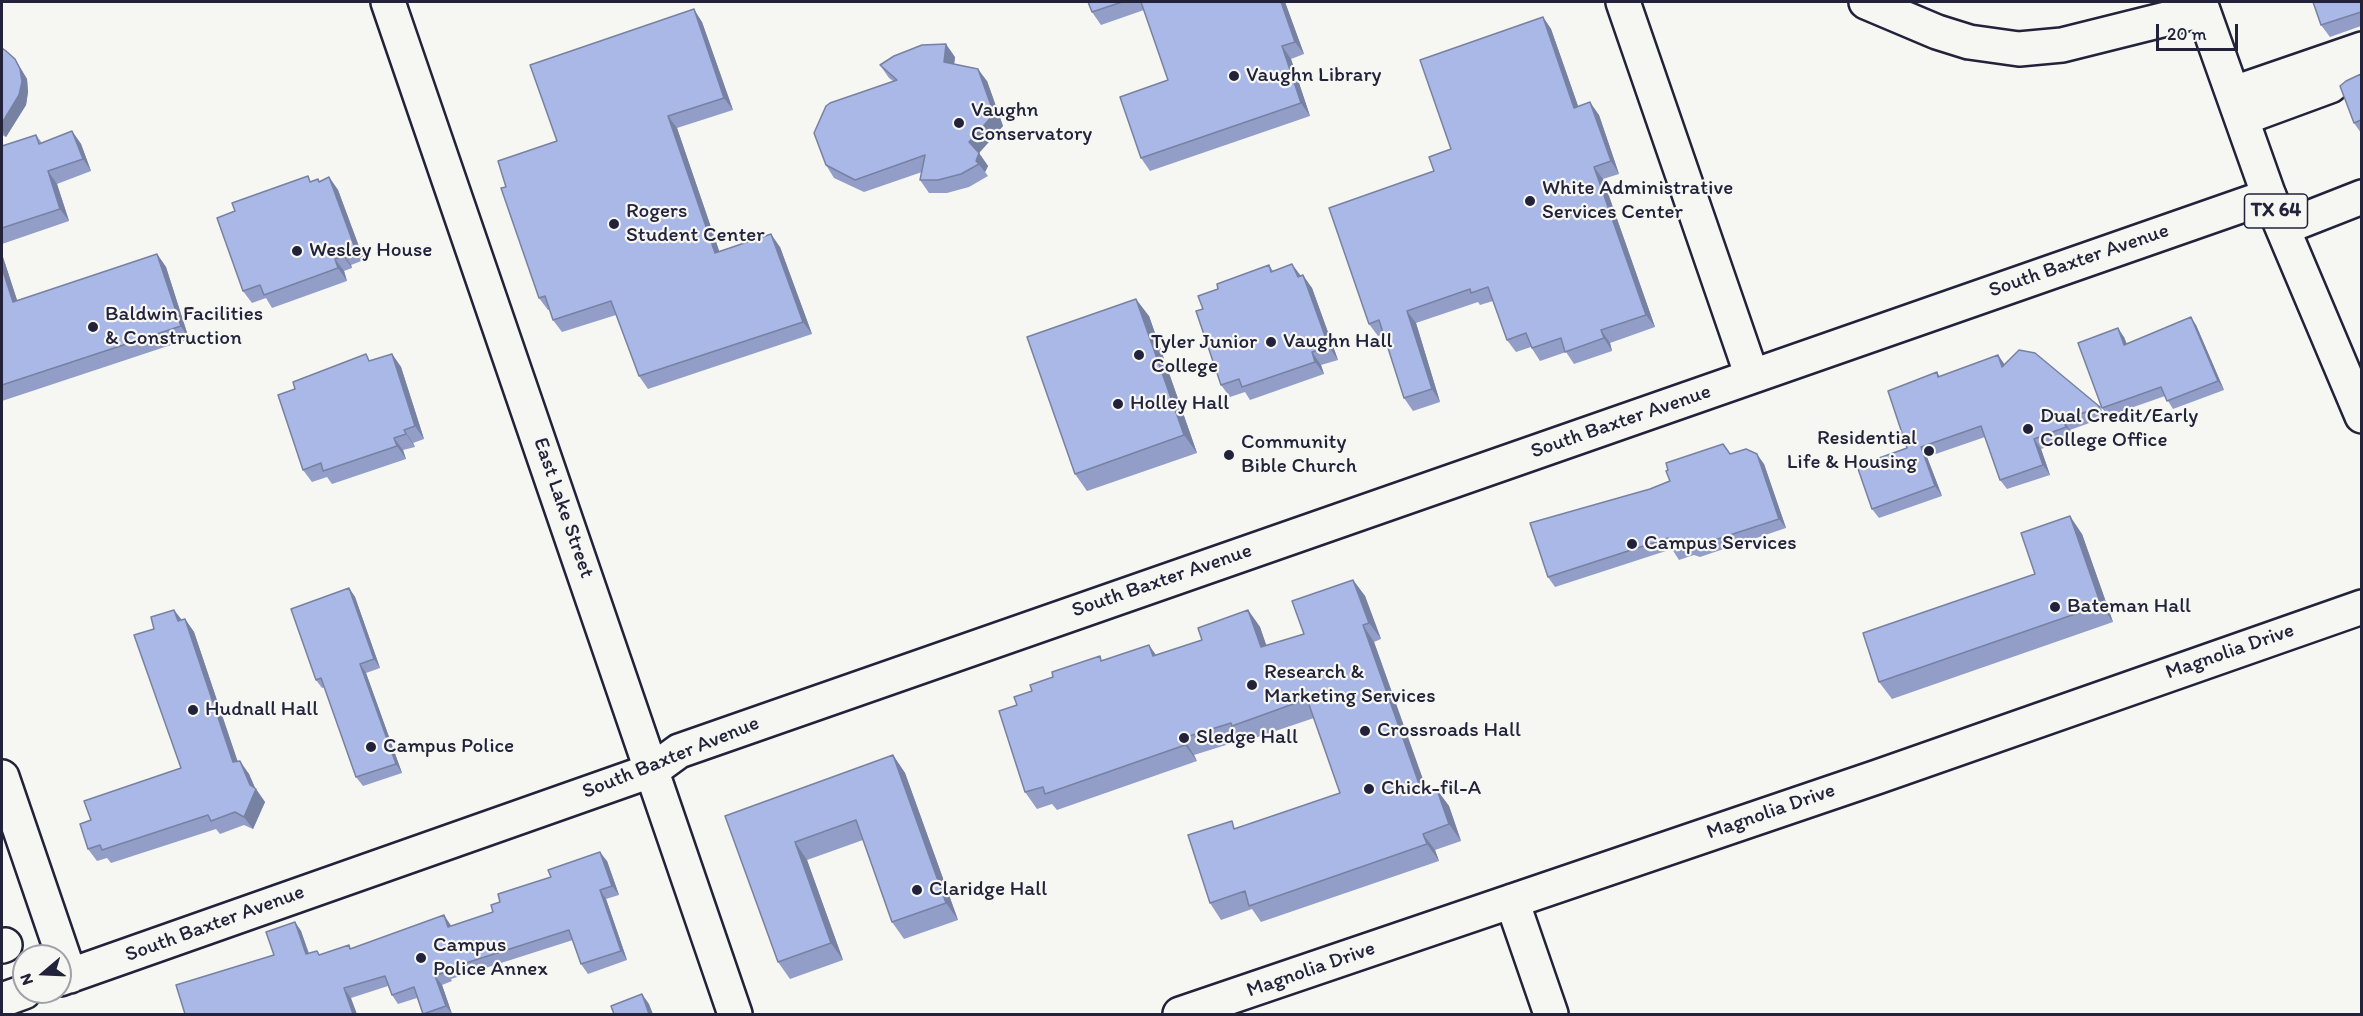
<!DOCTYPE html>
<style>
body{margin:0}
#map{position:relative;width:2363px;height:1016px;overflow:hidden;background:#f6f6f2;font-family:Itim,sans-serif}
canvas{display:block}
.frame{position:absolute;inset:0;border:3px solid #22223b;pointer-events:none}
.north{position:absolute;left:12px;top:944px;width:60px;height:60px;box-sizing:border-box;background:#f6f6f2;border:2px solid #a1a1a9;border-radius:50%;rotate:251deg;font-size:16px;font-weight:700;line-height:24px;text-align:center;color:#22223b}
.north::after{content:'';display:block;margin:auto;width:21px;height:27px;background:#22223b;clip-path:polygon(50% 0,100% 100%,50% 72%,0 100%)}
.scale{position:absolute;left:2156px;top:24px;width:82px;height:27px;box-sizing:border-box;border:3px solid #22223b;border-top:0;padding-left:8px;font-size:18px;line-height:21px;white-space:nowrap;color:#22223b;-webkit-text-stroke:4px #f6f6f2;paint-order:stroke}
</style>
<div id="map">
<canvas width="2363" height="1016"></canvas>
<div class="frame"></div>
<div class="north">N</div>
<div class="scale">20 m</div>
</div>
<script>
const ctx = document.querySelector('canvas').getContext('2d');
ctx.lineJoin = 'round';
function stroke(path, color, width, dash) {
  ctx.strokeStyle = color;
  ctx.lineWidth = width;
  ctx.lineCap = dash ? 'butt' : 'round';
  ctx.setLineDash(dash || []);
  ctx.stroke(path);
}
function fill(path, color) {
  ctx.fillStyle = color;
  ctx.fill(path, 'evenodd');
}
function write(font, color, halo, rows, align = 'center') {
  ctx.font = font + ' Itim,sans-serif';
  ctx.lineWidth = 4.5;
  ctx.setLineDash([]);
  ctx.textBaseline = 'middle';
  ctx.strokeStyle = halo;
  ctx.fillStyle = color;
  for (const [text, x, y, turn = 0] of rows) {
    ctx.save();
    ctx.translate(x, y);
    ctx.rotate((+turn || 0) * Math.PI / 180);
    ctx.textAlign = isNaN(turn) ? turn : align;
    if (halo) ctx.strokeText(text, 0, 0);
    ctx.fillText(text, 0, 0);
    ctx.restore();
  }
}
const minor = new Path2D(`
 M 388,2 L 735,1014
 M 1623,2 L 1752,376
 M 1866,2 L 1937,32 L 1969,42 L 2019,49 L 2062,45 L 2202,10
 M 2234,93 L 2362,49
 M 2243,118 L 2330,86 L 2344,74 L 2362,68
 M 2283,228 L 2362,197
 M 2,777 L 70,976
 M 1512,901 L 1551,1014
 M 2,946 L 5,945
 M 60,979 L 653,770 L 679,751 L 2269,196
 M 2,1000 L 24,992
 M 1180,1014 L 1877,777 L 2362,607`);
const major = new Path2D(`
 M 2200,2 L 2269,196 L 2362,416`);
const wall = new Path2D(`
 M 1088,2 L 1285,2 L 1304,54 L 1291,59 L 1310,116 L 1150,171 L 1141,158 L 1168,80 L 1144,10 L 1101,25 L 1092,12 Z
 M 2361,2 L 2361,26 L 2330,37 L 2321,25 Z
 M 1543,17 L 1551,29 L 1578,106 L 1599,115 L 1619,174 L 1603,179 L 1655,327 L 1610,343 L 1612,351 L 1574,364 L 1566,352 L 1540,361 L 1531,347 L 1516,352 L 1507,340 L 1493,301 L 1480,305 L 1478,302 L 1416,323 L 1440,402 L 1413,411 L 1404,398 L 1384,334 L 1378,336 L 1369,324 L 1451,149 Z
 M 702,22 L 733,110 L 677,128 L 719,251 L 780,247 L 812,334 L 648,389 L 639,376 L 616,315 L 562,332 L 553,320 L 550,310 L 548,310 L 539,298 L 506,187 L 557,141 Z
 M 2,48 L 15,59 L 27,79 L 28,92 L 26,105 L 6,137 L 2,135 Z
 M 955,57 L 954,64 L 987,81 L 1003,126 L 979,153 L 988,166 L 985,172 L 988,176 L 969,187 L 947,193 L 929,193 L 920,180 L 922,172 L 864,192 L 834,178 L 826,165 L 893,81 L 889,78 L 880,65 Z
 M 2361,74 L 2361,133 L 2354,123 Z
 M 72,131 L 81,144 L 91,171 L 57,184 L 69,221 L 2,244 L 2,146 L 36,135 L 42,143 Z
 M 329,177 L 338,190 L 364,260 L 351,265 L 352,268 L 344,271 L 347,281 L 272,308 L 266,298 L 252,303 L 243,291 L 312,181 L 320,181 Z
 M 2,254 L 17,301 L 157,254 L 166,267 L 189,339 L 2,401 Z
 M 1269,265 L 1273,271 L 1301,276 L 1312,288 L 1338,360 L 1321,365 L 1324,374 L 1250,400 L 1245,392 L 1230,397 L 1221,385 L 1203,309 L 1218,289 Z
 M 1149,316 L 1197,453 L 1087,491 L 1075,474 Z
 M 2196,325 L 2224,390 L 2173,409 L 2165,396 L 2108,416 L 2102,408 L 2124,337 L 2127,344 Z
 M 392,354 L 401,367 L 424,439 L 413,443 L 415,447 L 403,450 L 406,459 L 332,484 L 327,477 L 312,482 L 303,470 L 295,389 L 371,361 Z
 M 1998,355 L 2004,364 L 2100,407 L 2106,417 L 2070,430 L 2073,437 L 2041,449 L 2050,475 L 2007,489 L 2000,480 L 1985,437 L 1927,457 L 1942,496 L 1879,518 L 1872,509 L 1907,448 L 1937,372 L 1940,377 Z
 M 1730,454 L 1764,464 L 1786,528 L 1700,557 L 1694,555 L 1679,560 L 1672,549 L 1555,587 L 1548,577 L 1650,489 Z
 M 2082,534 L 2113,622 L 1892,699 L 1879,682 L 2035,574 Z
 M 1353,580 L 1365,596 L 1381,639 L 1374,642 L 1428,793 L 1437,790 L 1449,806 L 1461,841 L 1435,850 L 1439,861 L 1261,922 L 1252,909 L 1221,920 L 1210,903 L 1237,828 L 1340,793 L 1314,718 L 1243,742 L 1242,740 L 1194,755 L 1197,761 L 1057,810 L 1052,804 L 1037,809 L 1025,792 L 1017,705 L 1032,691 L 1103,661 L 1156,655 L 1202,640 L 1248,610 L 1260,627 L 1266,646 L 1304,634 Z
 M 349,588 L 355,597 L 380,668 L 366,673 L 402,773 L 363,786 L 356,777 L 325,687 L 322,688 L 316,680 Z
 M 174,610 L 182,620 L 185,619 L 194,632 L 237,761 L 249,774 L 255,788 L 265,802 L 253,829 L 244,825 L 220,834 L 216,829 L 111,863 L 107,858 L 97,861 L 88,849 L 91,820 L 181,768 L 154,629 Z
 M 893,755 L 905,773 L 958,920 L 904,939 L 892,922 L 863,840 L 807,860 L 843,960 L 790,979 L 778,962 L 725,816 Z
 M 607,861 L 619,895 L 606,899 L 627,960 L 588,974 L 581,964 L 573,940 L 451,979 L 452,981 L 442,985 L 452,1014 L 423,1014 L 417,998 L 398,1004 L 392,995 L 388,986 L 351,998 L 274,955 L 295,922 L 301,931 L 309,953 L 317,951 L 320,955 L 352,949 L 450,924 L 451,926 L 493,912 L 500,902 Z`);
const shadedWall = new Path2D(`
 M 1281,2 L 1285,2 L 1304,54 L 1295,42 Z
 M 694,9 L 702,22 L 733,110 L 724,98 Z
 M 1543,17 L 1551,29 L 1583,120 L 1574,108 Z
 M 946,44 L 955,57 L 953,75 L 944,62 Z
 M 1282,46 L 1291,59 L 1310,116 L 1301,103 Z
 M 15,59 L 27,79 L 28,92 L 26,105 L 6,137 L 2,130 L 2,123 Z
 M 978,69 L 987,81 L 1003,126 L 979,153 L 988,166 L 985,172 L 976,161 L 969,142 Z
 M 1590,102 L 1599,115 L 1619,174 L 1611,161 Z
 M 668,116 L 677,128 L 724,265 L 715,253 Z
 M 72,131 L 81,144 L 91,171 L 83,159 Z
 M 1594,167 L 1603,179 L 1655,327 L 1646,315 Z
 M 48,171 L 57,184 L 69,221 L 60,209 Z
 M 329,177 L 338,190 L 364,260 L 355,248 Z
 M 771,234 L 780,247 L 812,334 L 803,322 Z
 M 342,252 L 351,265 L 352,268 L 343,256 Z
 M 2,254 L 22,315 L 13,302 L 2,268 Z
 M 157,254 L 166,267 L 189,339 L 181,326 Z
 M 335,259 L 344,271 L 347,281 L 338,268 Z
 M 1292,264 L 1301,276 L 1298,277 Z
 M 1303,275 L 1312,288 L 1338,360 L 1329,347 Z
 M 1136,299 L 1149,316 L 1197,453 L 1184,435 Z
 M 1407,311 L 1416,323 L 1440,402 L 1432,389 Z
 M 2191,317 L 2196,325 L 2224,390 L 2218,381 Z
 M 2118,328 L 2124,337 L 2130,353 L 2124,345 Z
 M 1601,330 L 1610,343 L 1612,351 L 1604,338 Z
 M 1312,352 L 1321,365 L 1324,374 L 1315,362 Z
 M 392,354 L 401,367 L 424,439 L 415,426 Z
 M 1998,355 L 2005,365 L 2002,367 Z
 M 2063,420 L 2070,430 L 2073,437 L 2066,427 Z
 M 404,430 L 413,443 L 415,447 L 406,434 Z
 M 394,438 L 403,450 L 406,459 L 397,446 Z
 M 2034,439 L 2041,449 L 2050,475 L 2043,465 Z
 M 1921,447 L 1927,457 L 1942,496 L 1935,486 Z
 M 1757,454 L 1764,464 L 1786,528 L 1779,519 Z
 M 2070,516 L 2082,534 L 2113,622 L 2101,605 Z
 M 1353,580 L 1365,596 L 1381,639 L 1369,623 Z
 M 349,588 L 355,597 L 380,668 L 374,659 Z
 M 174,610 L 183,622 L 178,621 Z
 M 1248,610 L 1260,627 L 1273,664 L 1261,647 Z
 M 185,619 L 194,632 L 242,774 L 233,762 Z
 M 1363,625 L 1374,642 L 1434,811 L 1423,795 Z
 M 1149,645 L 1161,662 L 1153,656 Z
 M 360,664 L 366,673 L 402,773 L 396,764 Z
 M 1183,738 L 1194,755 L 1197,761 L 1185,745 Z
 M 893,755 L 905,773 L 958,920 L 946,903 Z
 M 240,761 L 249,774 L 256,790 L 256,789 L 265,802 L 253,829 L 244,817 L 250,785 Z
 M 1437,790 L 1449,806 L 1461,841 L 1449,824 Z
 M 1423,834 L 1435,850 L 1439,861 L 1427,844 Z
 M 795,842 L 807,860 L 843,960 L 831,943 Z
 M 600,852 L 607,861 L 619,895 L 612,886 Z
 M 600,890 L 606,899 L 627,960 L 621,951 Z
 M 444,915 L 450,924 L 454,936 L 448,927 Z
 M 295,922 L 301,931 L 312,964 L 306,954 Z
 M 435,976 L 442,985 L 452,1014 L 446,1006 Z
 M 344,988 L 351,998 L 357,1014 L 353,1014 Z
 M 642,994 L 649,1004 L 653,1014 L 649,1014 Z`);
const building = new Path2D(`
 M 1088,2 L 1122,2 L 1092,12 Z
 M 1141,2 L 1281,2 L 1295,42 L 1282,46 L 1301,103 L 1141,158 L 1120,97 L 1168,80 Z
 M 2313,2 L 2361,2 L 2361,12 L 2321,25 Z
 M 694,9 L 724,98 L 668,116 L 715,253 L 771,234 L 803,322 L 639,376 L 611,301 L 553,320 L 545,296 L 539,298 L 501,188 L 506,187 L 498,161 L 557,141 L 530,65 Z
 M 1543,17 L 1574,108 L 1590,102 L 1611,161 L 1594,167 L 1646,315 L 1601,330 L 1604,338 L 1565,352 L 1561,338 L 1532,348 L 1526,333 L 1507,340 L 1488,287 L 1471,293 L 1470,289 L 1407,311 L 1432,389 L 1404,398 L 1379,320 L 1369,324 L 1329,208 L 1434,171 L 1429,157 L 1451,149 L 1420,60 Z
 M 946,44 L 944,62 L 978,69 L 994,114 L 969,142 L 979,153 L 976,161 L 979,164 L 961,174 L 938,180 L 920,180 L 925,155 L 855,180 L 826,165 L 814,133 L 826,106 L 830,103 L 897,80 L 880,65 L 894,56 L 922,45 Z
 M 2,48 L 6,51 L 15,59 L 20,69 L 22,82 L 19,95 L 2,123 Z
 M 2361,74 L 2361,120 L 2354,123 L 2340,86 L 2346,81 Z
 M 72,131 L 83,159 L 48,171 L 60,209 L 2,228 L 2,146 L 36,135 L 39,144 Z
 M 308,176 L 310,182 L 318,179 L 319,182 L 329,177 L 355,248 L 342,252 L 343,256 L 335,259 L 338,268 L 264,295 L 260,285 L 243,291 L 217,218 L 235,211 L 232,203 Z
 M 157,254 L 181,326 L 2,385 L 2,268 L 13,302 Z
 M 1292,264 L 1298,277 L 1303,275 L 1329,347 L 1312,352 L 1315,362 L 1242,387 L 1239,379 L 1221,385 L 1196,311 L 1203,309 L 1198,296 L 1218,289 L 1217,284 L 1269,265 L 1271,272 Z
 M 1136,299 L 1184,435 L 1075,474 L 1027,337 Z
 M 2191,317 L 2218,381 L 2167,401 L 2161,387 L 2102,408 L 2078,343 L 2118,328 L 2124,345 Z
 M 2019,350 L 2035,353 L 2100,407 L 2063,420 L 2066,427 L 2034,439 L 2043,465 L 2000,480 L 1981,426 L 1921,447 L 1935,486 L 1872,509 L 1857,466 L 1907,448 L 1888,391 L 1937,372 L 1938,377 L 1998,355 L 2002,367 Z
 M 366,354 L 369,361 L 392,354 L 415,426 L 404,430 L 406,434 L 394,438 L 397,446 L 323,471 L 321,463 L 303,470 L 278,395 L 295,389 L 293,382 Z
 M 1723,444 L 1730,454 L 1746,449 L 1757,454 L 1779,519 L 1693,547 L 1687,545 L 1672,550 L 1668,538 L 1548,577 L 1530,523 L 1650,489 L 1670,481 L 1666,471 L 1668,470 L 1666,463 Z
 M 2070,516 L 2101,605 L 1879,682 L 1863,633 L 2035,574 L 2021,533 Z
 M 1353,580 L 1369,623 L 1363,625 L 1423,795 L 1437,790 L 1449,824 L 1423,834 L 1427,844 L 1249,906 L 1245,891 L 1210,903 L 1188,835 L 1232,821 L 1234,829 L 1340,793 L 1307,699 L 1232,726 L 1231,723 L 1183,738 L 1185,745 L 1045,794 L 1043,787 L 1025,792 L 999,711 L 1017,705 L 1014,697 L 1032,691 L 1030,685 L 1053,677 L 1052,672 L 1100,656 L 1101,661 L 1149,645 L 1153,656 L 1202,640 L 1198,628 L 1248,610 L 1261,647 L 1304,634 L 1292,601 Z
 M 349,588 L 374,659 L 360,664 L 396,764 L 356,777 L 321,678 L 316,680 L 291,609 Z
 M 174,610 L 178,621 L 185,619 L 233,762 L 240,761 L 250,785 L 256,789 L 244,817 L 235,812 L 211,821 L 208,815 L 102,850 L 100,845 L 88,849 L 80,824 L 91,820 L 84,801 L 181,768 L 134,635 L 154,629 L 151,617 Z
 M 893,755 L 946,903 L 892,922 L 856,820 L 795,842 L 831,943 L 778,962 L 725,816 Z
 M 600,852 L 612,886 L 600,890 L 621,951 L 581,964 L 569,930 L 444,970 L 445,972 L 435,976 L 446,1006 L 423,1014 L 414,987 L 392,995 L 385,976 L 344,988 L 353,1014 L 185,1014 L 176,985 L 274,955 L 266,932 L 295,922 L 306,954 L 317,951 L 319,955 L 349,945 L 350,949 L 444,915 L 448,927 L 493,912 L 491,905 L 500,902 L 498,894 L 551,877 L 548,870 Z
 M 642,994 L 649,1014 L 614,1014 L 611,1006 Z`);
const markers = [
 [1234,76,6,"#22223b"],
 [959,123,6,"#22223b"],
 [1530,201,6,"#22223b"],
 [614,224,6,"#22223b"],
 [297,251,6,"#22223b"],
 [93,327,6,"#22223b"],
 [1271,342,6,"#22223b"],
 [1139,355,6,"#22223b"],
 [1118,404,6,"#22223b"],
 [2028,429,6,"#22223b"],
 [1929,451,6,"#22223b"],
 [1229,455,6,"#22223b"],
 [1632,544,6,"#22223b"],
 [2055,607,6,"#22223b"],
 [1252,685,6,"#22223b"],
 [193,710,6,"#22223b"],
 [1365,731,6,"#22223b"],
 [1184,738,6,"#22223b"],
 [371,747,6,"#22223b"],
 [1369,789,6,"#22223b"],
 [917,890,6,"#22223b"],
 [421,958,6,"#22223b"]
];
const shields = [
 [2276,211,63]
];
const shieldNames = [
 ["TX 64",2276,211]
];
const poiNames = [
 ["Vaughn Library",1246,76],
 ["Vaughn",971,111],
 ["Conservatory",971,135],
 ["White Administrative",1542,189],
 ["Services Center",1542,213],
 ["Rogers",626,212],
 ["Student Center",626,236],
 ["Wesley House",309,251],
 ["Baldwin Facilities",105,315],
 ["& Construction",105,339],
 ["Vaughn Hall",1283,342],
 ["Tyler Junior",1151,343],
 ["College",1151,367],
 ["Holley Hall",1130,404],
 ["Dual Credit/Early",2040,417],
 ["College Office",2040,441],
 ["Residential",1917,439,"right"],
 ["Life & Housing",1917,463,"right"],
 ["Community",1241,443],
 ["Bible Church",1241,467],
 ["Campus Services",1644,544],
 ["Bateman Hall",2067,607],
 ["Research &",1264,673],
 ["Marketing Services",1264,697],
 ["Hudnall Hall",205,710],
 ["Crossroads Hall",1377,731],
 ["Sledge Hall",1196,738],
 ["Campus Police",383,747],
 ["Chick-fil-A",1381,789],
 ["Claridge Hall",929,890],
 ["Campus",433,946],
 ["Police Annex",433,970]
];
const streetNames = [
 ["South Baxter Avenue",2079,261,-19],
 ["South Baxter Avenue",1621,422,-19],
 ["East Lake Street",563,508,71],
 ["South Baxter Avenue",1162,581,-19],
 ["Magnolia Drive",2230,652,-19],
 ["South Baxter Avenue",671,758,-22],
 ["Magnolia Drive",1771,812,-19],
 ["South Baxter Avenue",215,924,-20],
 ["Magnolia Drive",1311,970,-19]
];
stroke(minor, '#22223b', 38);
stroke(major, '#22223b', 38);
stroke(minor, '#f6f6f2', 33);
stroke(major, '#f6f6f2', 33);
fill(wall, '#929ec8');
fill(shadedWall, '#7781a2');
fill(building, '#aab8e8');
stroke(building, '#7781a2', 1.5);
for (const [x, y, r, color] of markers) {
  const dot = new Path2D();
  dot.arc(x, y, r, 0, 2 * Math.PI);
  ctx.fillStyle = color;
  ctx.fill(dot);
  stroke(dot, '#f6f6f2', 2);
}
for (const [x, y, w] of shields) {
  const box = new Path2D();
  box.roundRect(x - w / 2, y - 17, w, 34, 4.5);
  ctx.fillStyle = '#f6f6f2';
  ctx.fill(box);
  stroke(box, '#22223b', 1.5);
}
write('bold 20px', '#22223b', null, shieldNames);
write('21px', '#22223b', '#f6f6f2', poiNames, 'left');
write('21px', '#22223b', '#f6f6f2', streetNames);
</script>
